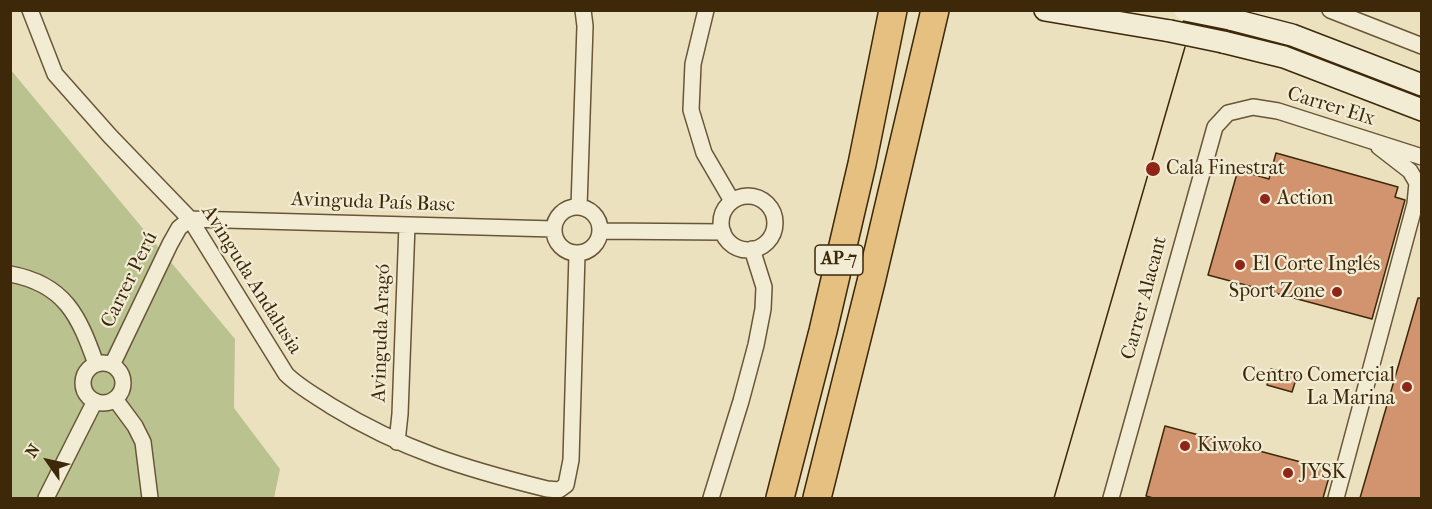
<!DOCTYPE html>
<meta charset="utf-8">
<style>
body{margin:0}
#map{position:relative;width:1432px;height:509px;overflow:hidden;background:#ebe1bf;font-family:"IM FELL French Canon",serif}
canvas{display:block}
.frame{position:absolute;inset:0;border:12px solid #3d280a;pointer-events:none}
.north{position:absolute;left:18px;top:431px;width:60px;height:60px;-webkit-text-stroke:4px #f2ecd5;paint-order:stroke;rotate:304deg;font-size:16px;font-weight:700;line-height:24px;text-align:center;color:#3d280a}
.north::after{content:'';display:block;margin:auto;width:21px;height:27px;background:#3d280a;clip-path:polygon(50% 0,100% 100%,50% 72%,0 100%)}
</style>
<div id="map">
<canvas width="1432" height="509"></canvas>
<div class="frame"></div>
<div class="north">N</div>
</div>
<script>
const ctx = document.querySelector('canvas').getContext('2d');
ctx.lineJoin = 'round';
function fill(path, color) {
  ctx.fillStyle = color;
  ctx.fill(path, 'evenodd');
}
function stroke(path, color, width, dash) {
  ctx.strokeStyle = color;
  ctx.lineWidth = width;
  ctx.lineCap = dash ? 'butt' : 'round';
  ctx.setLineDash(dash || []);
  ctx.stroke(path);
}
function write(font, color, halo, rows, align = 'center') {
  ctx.font = font + ' "IM FELL French Canon",serif';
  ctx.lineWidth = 4.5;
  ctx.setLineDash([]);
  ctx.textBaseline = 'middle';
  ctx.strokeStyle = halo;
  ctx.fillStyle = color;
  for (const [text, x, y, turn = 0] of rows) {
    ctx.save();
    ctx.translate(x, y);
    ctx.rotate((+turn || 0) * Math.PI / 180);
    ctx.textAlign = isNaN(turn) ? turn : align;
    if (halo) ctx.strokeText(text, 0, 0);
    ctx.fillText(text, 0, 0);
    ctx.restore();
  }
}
const green = new Path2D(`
 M 10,69 L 235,339 L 234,408 L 280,469 L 274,498 L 11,498 Z`);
const building = new Path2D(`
 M 1276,153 L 1398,187 L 1395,197 L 1405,200 L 1372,319 L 1208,275 L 1238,170 L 1269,179 Z
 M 1418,298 L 1422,298 L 1422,498 L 1360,498 Z
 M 1271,369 L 1297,376 L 1292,392 L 1267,385 Z
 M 1165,426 L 1331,470 L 1323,498 L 1153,498 L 1146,496 Z`);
const street = new Path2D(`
 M 30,10 L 55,74 L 110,136 L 190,219 L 286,374 C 299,387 316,396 331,406 C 403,450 466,469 547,489 L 559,490 L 566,485 L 571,460 L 577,254
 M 706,10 L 693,64 L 691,110 L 704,153 L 732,201
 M 1330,10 L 1422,46
 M721 223a27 27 0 1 1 54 0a27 27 0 1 1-54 0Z
 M554 230a23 23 0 1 1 46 0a23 23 0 1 1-46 0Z
 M 579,207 L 585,26 L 583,10
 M 600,231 L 723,232
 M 10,274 C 65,284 79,316 96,364
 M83 383a20 20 0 1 1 40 0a20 20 0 1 1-40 0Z
 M 112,365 L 170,244 L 179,228 L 190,219 L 554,229
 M 115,399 L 135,426 L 143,442 L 150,498
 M 397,442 L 400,414 L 407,225
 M 46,498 L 95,401
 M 711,498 L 741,401 L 756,345 L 763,309 L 764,287 L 752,249
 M 1111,498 L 1215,127 L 1228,113 L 1253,107 L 1278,111 L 1422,157
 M 1336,498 L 1415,204 L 1417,183 L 1410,171 L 1379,147`);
const secondary = new Path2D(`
 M 1045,10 L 1170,31
 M 1230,19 L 1292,35 L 1422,85
 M 1223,42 L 1284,57 L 1422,110`);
const highway = new Path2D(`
 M 780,498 L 823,331 L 862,164 L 893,10
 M 817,498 L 871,282 L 935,10`);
const tram = new Path2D(`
 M 1054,498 L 1185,47`);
const secondaryBridge = new Path2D(`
 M 1185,10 L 1230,19
 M 1170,31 L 1223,42`);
const markers = [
 [1153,169,8,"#8f2418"],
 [1265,199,6,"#8f2418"],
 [1240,265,6,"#8f2418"],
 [1337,292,6,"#8f2418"],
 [1407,387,6,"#8f2418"],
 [1185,446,6,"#8f2418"],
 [1288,473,6,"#8f2418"]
];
const shields = [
 [839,260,48]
];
const shieldNames = [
 ["AP-7",839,260]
];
const streetNames = [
 ["Carrer Elx",1331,107,17],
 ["Avinguda País Basc",373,203,2],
 ["Carrer Perú",130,280,-64],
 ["Avinguda Andalusia",251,280,58],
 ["Carrer Alacant",1145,298,-75],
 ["Avinguda Aragó",382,333,-88]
];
const poiNames = [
 ["Cala Finestrat",1166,169],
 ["Action",1277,199],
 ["El Corte Inglés",1252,265],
 ["Sport Zone",1325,292,"right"],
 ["Centro Comercial",1395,376,"right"],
 ["La Marina",1395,399,"right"],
 ["Kiwoko",1197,446],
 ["JYSK",1300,473]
];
fill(green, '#bac290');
fill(building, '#d1946f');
stroke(building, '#3d280a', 1.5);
stroke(street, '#685637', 18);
stroke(secondary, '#3d280a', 24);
stroke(highway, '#3d280a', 30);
stroke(street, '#f2ecd5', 15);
stroke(secondary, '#f2ecd5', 21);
stroke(highway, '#e6c080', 27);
stroke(tram, '#3d280a', 1.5);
stroke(secondaryBridge, '#3d280a', 24, []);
stroke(secondaryBridge, '#f2ecd5', 21);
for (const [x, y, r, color] of markers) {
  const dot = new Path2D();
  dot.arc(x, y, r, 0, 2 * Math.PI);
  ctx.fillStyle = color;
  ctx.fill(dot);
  stroke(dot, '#f2ecd5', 2);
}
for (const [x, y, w] of shields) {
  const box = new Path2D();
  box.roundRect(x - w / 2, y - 15, w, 30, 4.5);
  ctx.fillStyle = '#f2ecd5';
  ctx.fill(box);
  stroke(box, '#3d280a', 1.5);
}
write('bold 18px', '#3d280a', null, shieldNames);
write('20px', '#3d280a', '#f2ecd5', streetNames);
write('20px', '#3d280a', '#f2ecd5', poiNames, 'left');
</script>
